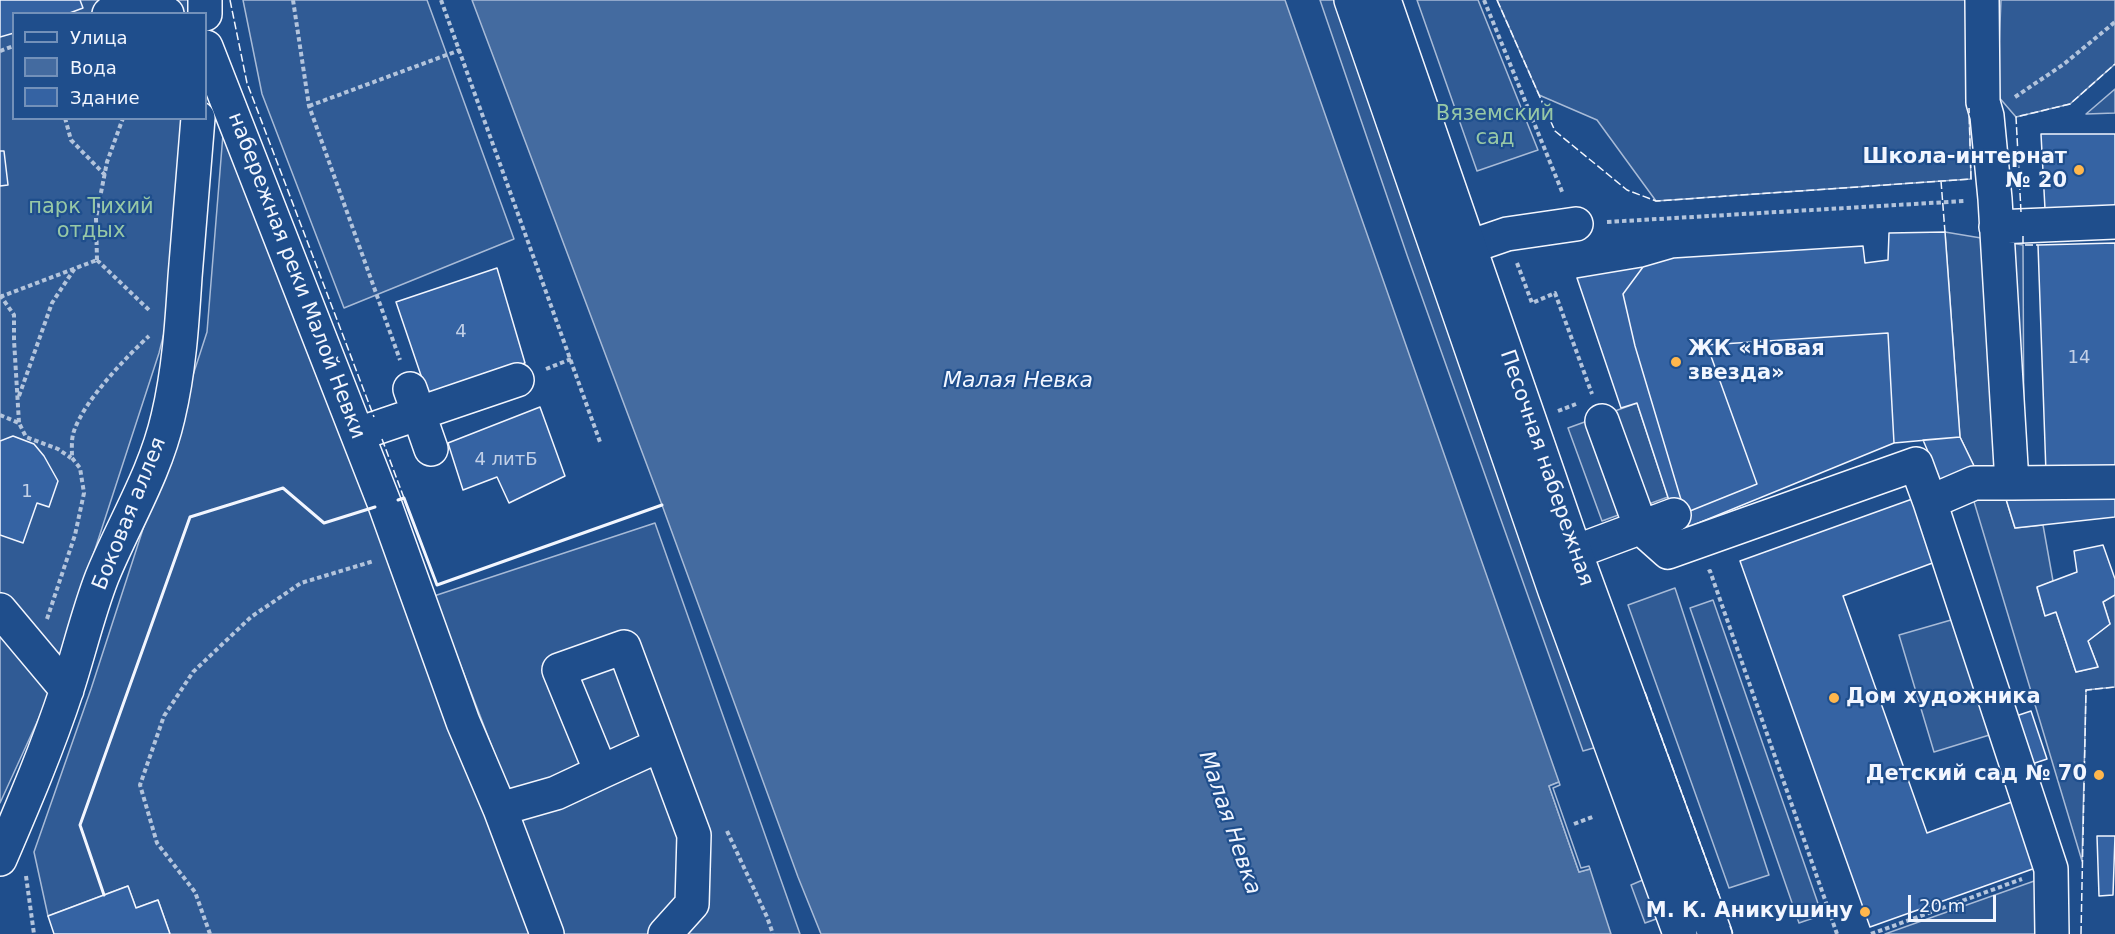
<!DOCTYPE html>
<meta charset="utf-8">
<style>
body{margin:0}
#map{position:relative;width:2115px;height:934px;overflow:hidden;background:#1f4e8c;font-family:"DejaVu Sans",sans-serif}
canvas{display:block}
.legend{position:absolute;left:12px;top:12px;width:195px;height:108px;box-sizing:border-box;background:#1f4e8c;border:2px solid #7391ba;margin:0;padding:8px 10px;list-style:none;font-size:18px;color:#f2f6ff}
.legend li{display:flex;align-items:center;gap:12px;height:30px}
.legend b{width:30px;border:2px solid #7391ba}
.scale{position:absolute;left:1908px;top:895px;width:88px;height:27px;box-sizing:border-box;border:3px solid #f2f6ff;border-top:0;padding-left:8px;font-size:18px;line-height:21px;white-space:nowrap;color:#f2f6ff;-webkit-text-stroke:4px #1f4e8c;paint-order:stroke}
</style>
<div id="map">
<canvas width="2115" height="934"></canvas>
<ul class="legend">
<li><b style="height:8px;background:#1f4e8c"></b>Улица</li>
<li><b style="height:16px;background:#446ba0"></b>Вода</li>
<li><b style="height:16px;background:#3563a3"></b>Здание</li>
</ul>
<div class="scale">20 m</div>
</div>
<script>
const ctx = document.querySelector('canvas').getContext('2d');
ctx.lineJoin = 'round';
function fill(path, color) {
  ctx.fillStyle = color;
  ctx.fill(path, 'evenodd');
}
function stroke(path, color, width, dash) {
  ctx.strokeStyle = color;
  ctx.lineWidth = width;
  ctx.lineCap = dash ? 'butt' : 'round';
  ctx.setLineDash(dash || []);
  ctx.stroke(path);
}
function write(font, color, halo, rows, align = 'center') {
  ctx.font = font + ' "DejaVu Sans",sans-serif';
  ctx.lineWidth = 4.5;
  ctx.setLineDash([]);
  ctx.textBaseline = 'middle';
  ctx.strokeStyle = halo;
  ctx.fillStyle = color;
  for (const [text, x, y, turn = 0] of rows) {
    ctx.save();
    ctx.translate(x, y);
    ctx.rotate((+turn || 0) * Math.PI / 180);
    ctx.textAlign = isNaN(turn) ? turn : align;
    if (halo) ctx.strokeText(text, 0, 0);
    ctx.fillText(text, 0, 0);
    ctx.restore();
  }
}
const built = new Path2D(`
 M 0,0 L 194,0 L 195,13 L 14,14 L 14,118 L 190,119 L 175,290 L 159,353 L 43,709 L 0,803 Z
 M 243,0 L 427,0 L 514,239 L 344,308 L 262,94 Z
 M 1320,0 L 1335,0 L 1421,251 L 1597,747 L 1583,751 L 1407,255 Z
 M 1417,0 L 1478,0 L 1538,150 L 1477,171 Z
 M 1497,0 L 1966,0 L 1971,179 L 1656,201 L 1597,120 L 1539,95 Z
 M 2001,0 L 2115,0 L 2115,64 L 2070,104 L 2016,117 L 1997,95 Z
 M 2115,89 L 2115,113 L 2086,114 Z
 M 223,134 L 538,934 L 170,934 L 158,900 L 136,908 L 128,886 L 48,916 L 34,852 L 91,689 L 207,332 Z
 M 1945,232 L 2023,245 L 2024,468 L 1976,470 L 1960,437 Z
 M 1637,403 L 1668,497 L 1602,521 L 1568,428 Z
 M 1972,495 L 2005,496 L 2015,528 L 2043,525 L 2053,581 L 2037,588 L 2045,615 L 2056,612 L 2076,672 L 2098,667 L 2088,641 L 2110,624 L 2103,602 L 2115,595 L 2115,687 L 2086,690 L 2082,861 Z
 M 655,523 L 800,934 L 564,934 L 434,596 Z
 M 1675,588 L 1769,875 L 1729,888 L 1628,605 Z
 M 1713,600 L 1822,915 L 1799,923 L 1690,608 Z
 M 1958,618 L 1996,733 L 1934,752 L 1899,635 Z
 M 1645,879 L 1659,918 L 1645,923 L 1631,885 Z
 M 2037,880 L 2039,934 L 1885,934 Z`);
const water = new Path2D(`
 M 472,0 L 1285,0 L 1559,782 L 1549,786 L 1579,872 L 1590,869 L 1611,934 L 821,934 L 798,877 L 662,505 Z`);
const pier = new Path2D(`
 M 1559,782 L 1560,785 L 1553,788 L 1581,868 L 1589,866 L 1590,869 L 1579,872 L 1549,786 Z`);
const building = new Path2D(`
 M 0,0 L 80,0 L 83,8 L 67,14 L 14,14 L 14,33 L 0,37 Z
 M 2041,134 L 2115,134 L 2115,206 L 2045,209 Z
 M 0,151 L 4,151 L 8,185 L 0,186 Z
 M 1945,232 L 1960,437 L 1894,443 L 1888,333 L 1707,345 L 1757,484 L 1685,513 L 1635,346 L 1623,294 L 1643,267 L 1674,258 L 1863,246 L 1865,263 L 1888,260 L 1889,233 Z
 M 2115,243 L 2115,470 L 2046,473 L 2038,245 Z
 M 1643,267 L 1623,294 L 1635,346 L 1685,513 L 1757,484 L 1707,345 L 1888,333 L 1894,443 L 1679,531 L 1637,403 L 1621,408 L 1577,278 Z
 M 497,268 L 525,363 L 428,396 L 396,302 Z
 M 540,407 L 565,476 L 509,503 L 497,477 L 463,490 L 448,443 Z
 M 13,436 L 34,444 L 44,456 L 58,481 L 49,507 L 37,503 L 23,543 L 0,535 L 0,441 Z
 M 1960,437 L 1976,470 L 1941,482 L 1923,440 Z
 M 2115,492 L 2115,517 L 2015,528 L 2005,496 Z
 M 1915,498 L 1938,561 L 1843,596 L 1927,833 L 2017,800 L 2041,866 L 1870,927 L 1740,561 Z
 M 2103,545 L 2115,579 L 2115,595 L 2103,602 L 2110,624 L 2088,641 L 2098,667 L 2076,672 L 2056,612 L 2045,616 L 2037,587 L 2077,572 L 2074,551 Z
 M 2031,711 L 2047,759 L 2032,764 L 2016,716 Z
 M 2097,836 L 2115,836 L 2113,895 L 2099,896 Z
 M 128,886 L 136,908 L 158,900 L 170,934 L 54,934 L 48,916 Z`);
const path = new Path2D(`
 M 293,0 L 309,106 L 400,360
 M 441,0 L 600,442
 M 1484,0 L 1563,194
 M 0,51 L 14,46
 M 2015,97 L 2064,64 L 2115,22
 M 309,106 L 460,50
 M 65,118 L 71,140 L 105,175
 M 1607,222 L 1965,201
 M 97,260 L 96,218 L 107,162 L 123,118
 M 97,260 L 150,311
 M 1517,263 L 1532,303 L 1555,293 L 1592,394
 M 0,295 L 14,315 L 14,340 L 19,423
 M 0,297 L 97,260
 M 546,369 L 571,359
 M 19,396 L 52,303 L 75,268
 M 1558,411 L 1576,404
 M 0,415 L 19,423 L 26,437 L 58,449 L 71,458
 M 1708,572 L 1710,571 L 1837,934
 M 47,619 L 75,535 L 84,493 L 80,468 L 72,458 C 72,450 71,439 74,431 C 84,401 126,357 149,336
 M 1574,824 L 1595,816
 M 727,831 L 767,917 L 773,934
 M 26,876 L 34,934
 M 210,934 L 195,892 L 157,843 L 140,785 L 164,716 L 193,672 L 251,617 L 301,583 L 374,561
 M 1871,934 L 2022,879`);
const minor = new Path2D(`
 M 1982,0 L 1983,102 L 1987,116 L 1995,199 L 2012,483 L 1974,483 L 1930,502 L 2051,869 L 2052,934
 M 109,14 L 136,6 L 167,14
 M 205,14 L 205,0
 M 206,47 L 385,505 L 463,722 L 500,809 L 547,934
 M 1996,227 L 2115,222
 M 1469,247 L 1507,234 L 1576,224
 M 410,389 L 431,449
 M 1602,421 L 1641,528 L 1668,552 L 1916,464 L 1930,502
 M 358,434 L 517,380
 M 2012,483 L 2115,482
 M 1575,552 L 1674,515
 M 0,610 L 67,690
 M 601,772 L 660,745
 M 500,809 L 556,793 L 601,772 L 559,670 L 624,647 L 694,835 L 692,904 L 665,934
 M 0,859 C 24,803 48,747 67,689 C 79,652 88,613 102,577 C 124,523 155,474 168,417 C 179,371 182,324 185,277 C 189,224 194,171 198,118`);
const major = new Path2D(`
 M 1351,0 L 1555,591 L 1680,934
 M 1384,0 L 1575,552 L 1715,934`);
const fence = new Path2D(`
 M 230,0 L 247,83 L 374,417
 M 1497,0 L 1555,131 L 1627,190 L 1656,201 L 1971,179 L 1969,108
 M 1941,181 L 1945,232
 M 2021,212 L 2016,117 L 2070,104 L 2115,64
 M 2023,236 L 2023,245 L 2038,245
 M 382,439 L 404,498
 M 1645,692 L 1719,895
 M 1730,926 L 1733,934
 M 2081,934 L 2086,690 L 2115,687`);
const wall = new Path2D(`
 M 398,500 L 404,498 L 437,585 L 662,505
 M 104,895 L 80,825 L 190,517 L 283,488 L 324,523 L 375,507`);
const markers = [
 [2079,170,6,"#ffb74d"],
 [1676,362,6,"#ffb74d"],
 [1834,698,6,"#ffb74d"],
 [2099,775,6,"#ffb74d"],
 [1865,912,6,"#ffb74d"]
];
const numberNames = [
 ["4",461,332],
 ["14",2079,358],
 ["4 литБ",506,460],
 ["1",27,492]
];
const parkNames = [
 ["Вяземский",1495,115],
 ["сад",1495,139],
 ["парк Тихий",91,208],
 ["отдых",91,232]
];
const poiNames = [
 ["Школа-интернат",2067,158],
 ["№ 20",2067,182],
 ["ЖК «Новая",1688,350,"left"],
 ["звезда»",1688,374,"left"],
 ["Дом художника",1846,698,"left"],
 ["Детский сад № 70",2087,775],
 ["М. К. Аникушину",1853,912]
];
const streetNames = [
 ["набережная реки Малой Невки",296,276,69],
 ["Песочная набережная",1546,468,71],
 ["Боковая аллея",130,514,-68]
];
const waterNames = [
 ["Малая Невка",1018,381],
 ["Малая Невка",1229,823,71]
];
fill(built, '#305b95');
stroke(built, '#a8bbd7', 1.5);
fill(water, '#446ba0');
stroke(water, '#a8bbd7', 1.5);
fill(pier, '#1f4e8c');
stroke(pier, '#a8bbd7', 1.5);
fill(building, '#3563a3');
stroke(building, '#f2f6ff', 1.5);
stroke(minor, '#f2f6ff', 36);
stroke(major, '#f2f6ff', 36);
stroke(path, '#b3c4dc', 4, [4.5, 3]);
stroke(minor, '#1f4e8c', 33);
stroke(major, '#1f4e8c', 33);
stroke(fence, '#f2f6ff', 1.5, [8, 3]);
stroke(wall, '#f2f6ff', 3);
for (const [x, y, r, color] of markers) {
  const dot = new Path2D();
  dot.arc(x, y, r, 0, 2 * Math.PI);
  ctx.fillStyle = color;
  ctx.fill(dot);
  stroke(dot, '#1f4e8c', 2);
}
write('18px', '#c3d1e8', null, numberNames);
write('21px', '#97c8a6', '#1f4e8c', parkNames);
write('bold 21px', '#f2f6ff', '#1f4e8c', poiNames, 'right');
write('21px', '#f2f6ff', '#1f4e8c', streetNames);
write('italic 22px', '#f2f6ff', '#1f4e8c', waterNames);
</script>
